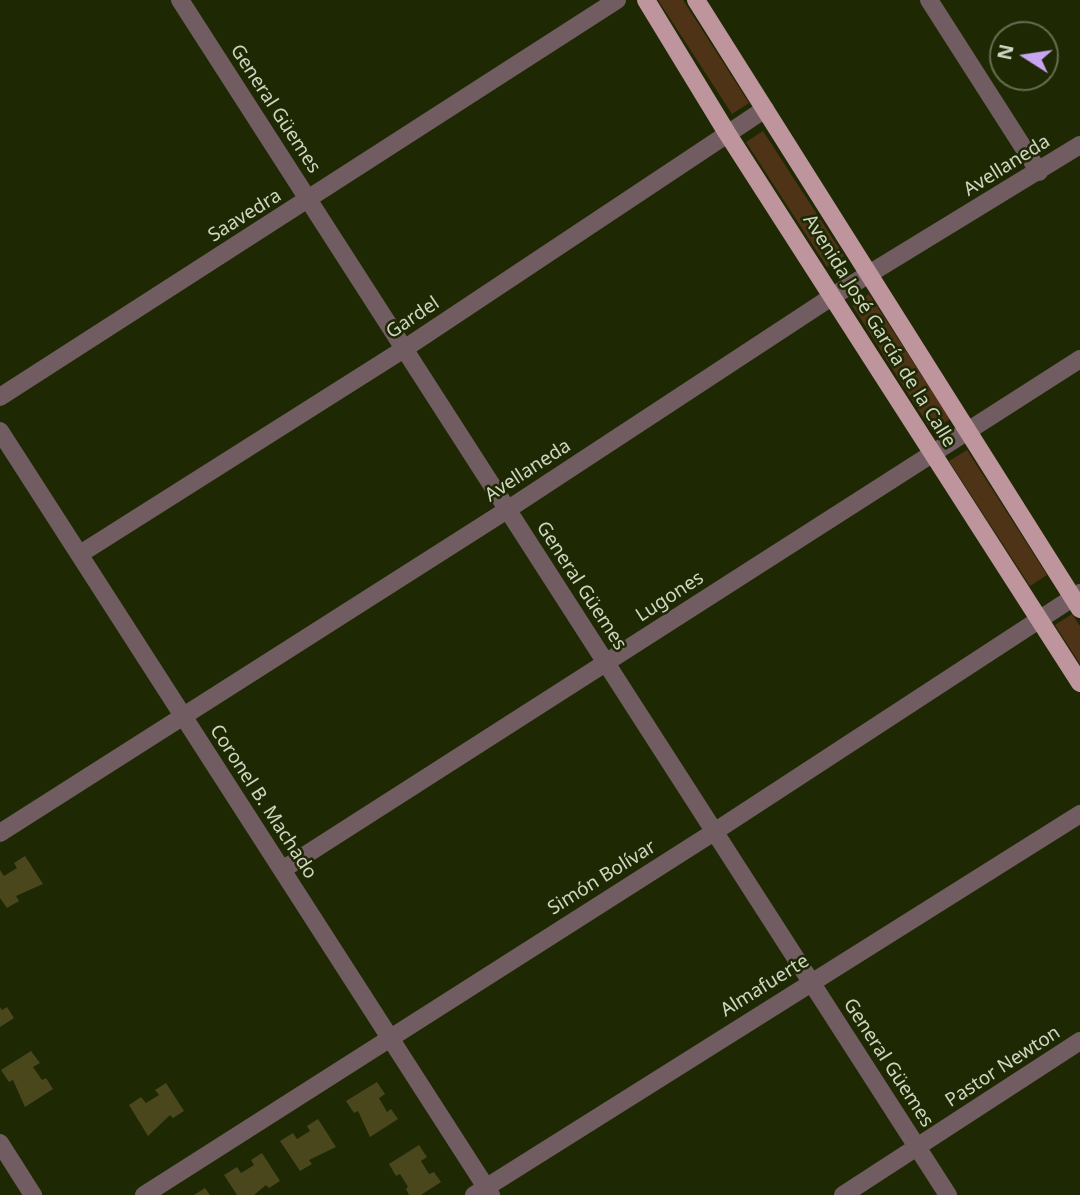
<!DOCTYPE html>
<html>
<head>
<meta charset="utf-8">
<style>
  body { margin:0 }
  #map { position:relative; width:1080px; height:1195px; overflow:hidden; background:#1e2904; font-family:"Noto Sans",sans-serif }
  canvas { display:block }
  .north { position:absolute; left:989px; top:21px; width:70px; height:70px; box-sizing:border-box; background:#1e2904; border:2px solid #646e50; border-radius:50%; rotate:282deg; font-size:19px; font-weight:700; line-height:28px; text-align:center; color:#ced6c1 }
  .north::after { content:''; display:block; margin:auto; width:24px; height:32px; background:#c7a6ef; clip-path:polygon(50% 0,100% 100%,50% 72%,0 100%) }
</style>
</head>
<body>
<div id="map">
<canvas width="1080" height="1195"></canvas>
<div class="north">N</div>
</div>
<script>
const context = document.querySelector('canvas').getContext('2d');
context.lineJoin = 'round';
function fill(path, color) { context.fillStyle = color; context.fill(path, 'evenodd'); }
function stroke(path, color, width, dash) { context.strokeStyle = color; context.lineWidth = width; context.lineCap = dash ? 'butt' : 'round'; context.setLineDash(dash || []); context.stroke(path); }
function drawText(font, color, halo, rows, align = 'center') {
  context.font = font + ' "Noto Sans",sans-serif'; context.lineWidth = 5; context.setLineDash([]); context.textBaseline = 'middle'; context.strokeStyle = halo; context.fillStyle = color; for (const [text, x, y, turn = 0] of rows) {
    context.save(); context.translate(x, y); context.rotate((+turn || 0) * Math.PI / 180); context.textAlign = isNaN(turn) ? turn : align; if (halo) context.strokeText(text, 0, 0); context.fillText(text, 0, 0); context.restore();
  }
}
fill(new Path2D(`
  M658,0H683L749,103L732,114Z
  M763,131L844,256L827,267L746,142Z
  M869,294L950,419L932,431L852,305Z
  M967,450L1047,575L1030,586L949,461Z
  M1072,614L1080,626V664L1055,625Z`), '#4e3317');
fill(new Path2D(`
  M25,856L43,884L16,896L19,901L7,908L0,898V870L4,876L17,868L14,863Z
  M0,1007L2,1010L7,1007L14,1018L0,1027Z
  M31,1051L40,1063L33,1067L42,1080L46,1078L53,1089L25,1107L13,1080L9,1082L1,1070Z
  M377,1082L385,1094L379,1098L387,1112L391,1109L398,1119L370,1137L358,1111L354,1113L346,1101Z
  M166,1083L184,1111L173,1118L170,1115L148,1136L129,1105L141,1097L146,1103L159,1095L155,1090Z
  M318,1119L336,1147L309,1160L312,1164L300,1171L280,1141L293,1133L297,1139L310,1131L307,1126Z
  M419,1145L427,1157L421,1161L429,1174L434,1172L441,1182L421,1195H409L406,1189L408,1187L400,1174L396,1176L389,1164Z
  M262,1153L280,1181L269,1188L266,1185L254,1195H237L224,1175L237,1167L241,1173L254,1165L251,1160Z
  M205,1188L210,1195H194Z`), '#4a471d');
stroke(new Path2D(`
  M180,0L948,1195
  M929,0L1039,172
  M0,397L617,0
  M0,431L491,1195
  M80,554L404,349L765,109
  M0,833L507,510L833,296L1080,145
  M282,870L1080,359
  M0,1143L33,1195
  M144,1195L714,832L1080,593
  M474,1195L1080,814
  M843,1195L1080,1041`), '#715d61', 18);
stroke(new Path2D(`
  M646,0L727,133L1080,683
  M696,0L1080,609`), '#be959d', 18);
drawText('19px', '#ced6c1', '#1e2904', [
  ["General Güemes",275,109,57],
  ["Avellaneda",1007,166,-32],
  ["Saavedra",245,216,-32],
  ["Gardel",413,318,-34],
  ["Avenida José García de la Calle",879,331,58],
  ["Avellaneda",528,471,-33],
  ["General Güemes",581,586,57],
  ["Lugones",670,597,-33],
  ["Coronel B. Machado",263,802,57],
  ["Simón Bolívar",602,878,-32],
  ["Almafuerte",765,986,-32],
  ["General Güemes",888,1063,57],
  ["Pastor Newton",1003,1067,-33]
]);
</script>
</body>
</html>
